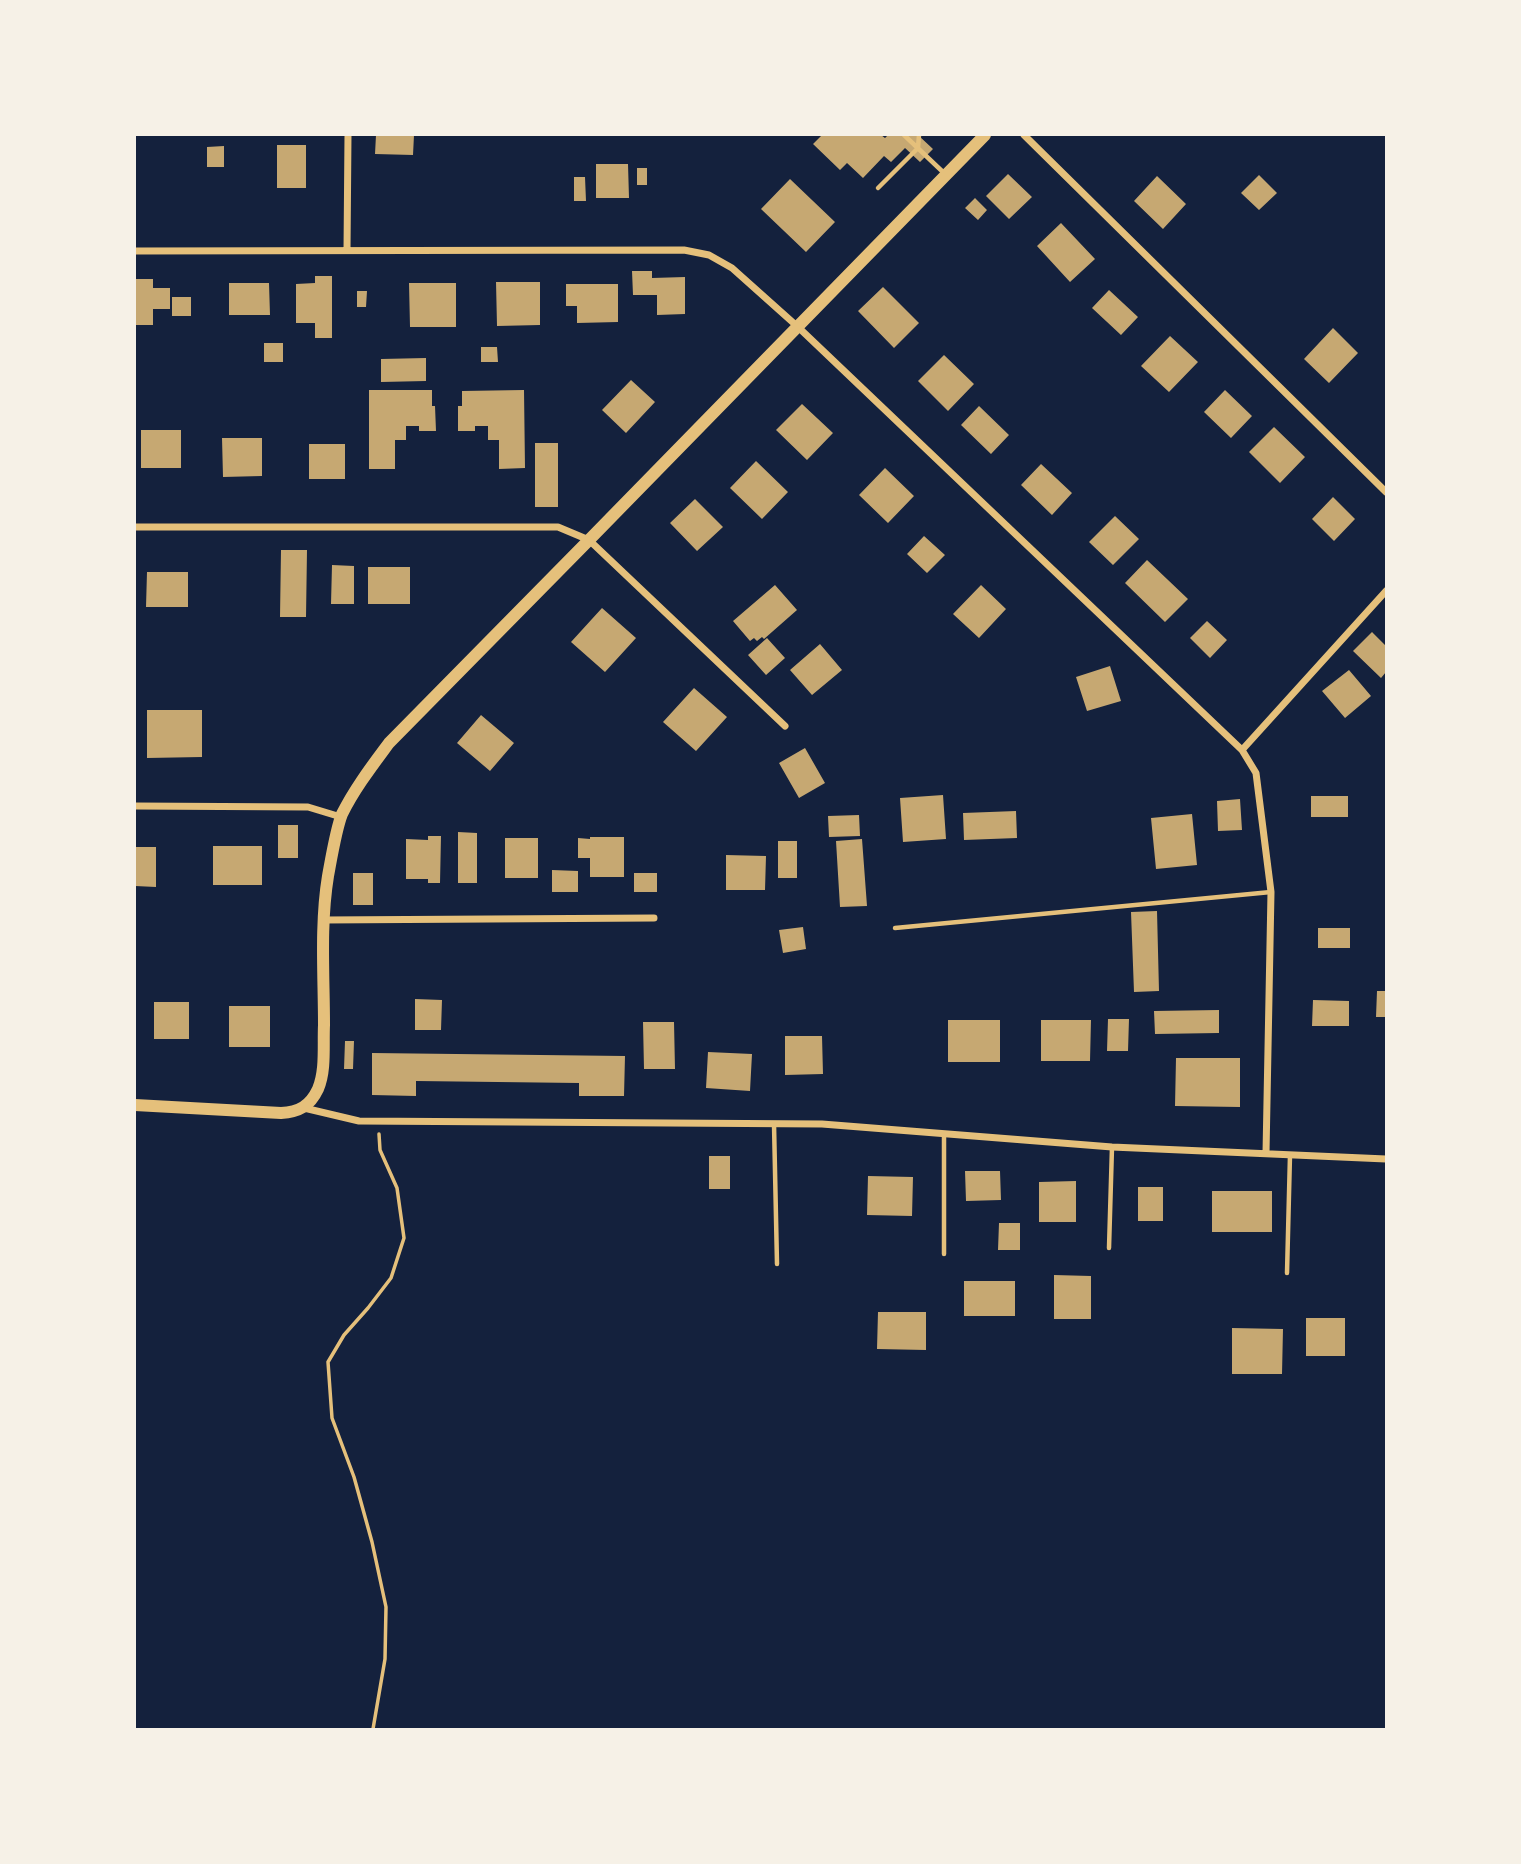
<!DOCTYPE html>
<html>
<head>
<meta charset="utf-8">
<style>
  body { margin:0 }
  #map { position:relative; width:1521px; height:1864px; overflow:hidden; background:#14213d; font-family:"Exo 2",sans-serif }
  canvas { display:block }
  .frame { position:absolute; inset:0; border:136px solid #f6f1e7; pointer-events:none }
</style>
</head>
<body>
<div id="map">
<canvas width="1521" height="1864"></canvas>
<div class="frame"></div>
</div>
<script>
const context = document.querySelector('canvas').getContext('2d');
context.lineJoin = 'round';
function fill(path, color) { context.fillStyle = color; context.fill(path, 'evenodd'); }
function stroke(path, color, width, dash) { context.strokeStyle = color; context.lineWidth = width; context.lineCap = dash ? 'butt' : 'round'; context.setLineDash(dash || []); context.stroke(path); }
fill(new Path2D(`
  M376,135H414L413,155L375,154Z
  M822,135H834L836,136L837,135H881L885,138L888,135H918L933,149L920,162L905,148L891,162L884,156L863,178L847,163L840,170L813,144Z
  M277,145H306V188H277Z
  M224,146V167H207V147Z
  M596,164H628L629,198H596Z
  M637,168H647V185H637Z
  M1008,174L1032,197L1009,219L986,196Z
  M1259,175L1277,193L1259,210L1241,193Z
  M1157,176L1186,204L1163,229L1134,201Z
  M574,177H585L586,201H574Z
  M790,179L835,222L806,252L761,209Z
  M975,198L987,210L978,220L965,208Z
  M1061,223L1095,259L1070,282L1037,246Z
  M632,271H652V278L685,277V314L657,315V295H633Z
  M315,276H332V338H315V323H296V284L315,283Z
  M135,279H153V288H170V309H153V325H135Z
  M496,282H540V325L497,326Z
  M229,283H269L270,315H229Z
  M409,283H456V327H410Z
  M566,284H618V322L577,323V306H566Z
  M883,287L919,323L894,348L858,311Z
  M1109,290L1138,317L1121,335L1092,308Z
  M357,291H367L366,307H357Z
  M172,297H191V316H172Z
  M1333,328L1358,353L1329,383L1304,359Z
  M1170,336L1198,362L1169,392L1141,366Z
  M264,343H283V362H264Z
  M481,347H497L498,362H481Z
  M944,355L974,384L948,411L918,381Z
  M426,358V381L381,382V359Z
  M631,380L655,402L626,433L602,410Z
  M369,390H432V406H435L436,431H419V426H406V440H395V469H369Z
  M524,390L525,468L499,469V440H488V426H475V431H458V406H462V391Z
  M1225,390L1252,416L1231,438L1204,412Z
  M802,404L833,433L807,460L776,430Z
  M979,406L1009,435L991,454L961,425Z
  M1274,427L1305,457L1280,483L1249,452Z
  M141,430H181V468H141Z
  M222,438H262V476L223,477Z
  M535,443H558V507H535Z
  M309,444H345V479H309Z
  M756,461L788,492L762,519L730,488Z
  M1041,464L1072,493L1052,515L1021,485Z
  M885,468L914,496L888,523L859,495Z
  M1333,497L1355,519L1334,541L1312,519Z
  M695,499L723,527L697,551L670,523Z
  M1115,516L1139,539L1113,565L1089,542Z
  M924,536L945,555L927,573L907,554Z
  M281,550H307L306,617H280Z
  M1147,560L1188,599L1165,622L1125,583Z
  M332,565L354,566V604H331Z
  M368,567H410V604H368Z
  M147,572H188V607H146Z
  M775,585L797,610L764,639L762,637L757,641L754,638L750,641L733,621Z
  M981,585L1006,609L979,638L953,614Z
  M602,608L636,638L605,672L571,642Z
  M1207,621L1227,640L1210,658L1190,638Z
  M1372,632L1386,646V672L1381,678L1353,651Z
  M767,638L785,658L766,675L748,655Z
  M820,644L842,670L812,695L790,670Z
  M1110,666L1121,701L1087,711L1076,677Z
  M1349,670L1371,696L1345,718L1322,691Z
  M694,688L727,717L696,751L663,722Z
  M147,710H202V757L147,758Z
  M481,715L514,743L490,771L457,743Z
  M805,748L825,783L799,798L779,763Z
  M943,795L946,839L903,842L900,798Z
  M1311,796H1348V817H1311Z
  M1240,799L1242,830L1218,831L1217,801Z
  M1016,811L1017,838L964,840L963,813Z
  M1192,814L1197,865L1156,869L1151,818Z
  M859,815L860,836L829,837L828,816Z
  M278,825H298V858H278Z
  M458,832L477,833V883H458Z
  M428,836H441L440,883H428V879H406V839L428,840Z
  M590,837H624V877H590V858H578V838L590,839Z
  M505,838H538V878H505Z
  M862,839L867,906L840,907L836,841Z
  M778,841H797V878H778Z
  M213,846H262V885H213Z
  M135,847H156V887L135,886Z
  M726,855L766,856L765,890H726Z
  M552,870L578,871V892H552Z
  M353,873H373V905H353Z
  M634,873H657V892H634Z
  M1157,911L1159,991L1134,992L1131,912Z
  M803,927L806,949L783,953L779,930Z
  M1318,928H1350V948H1318Z
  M1377,991H1386V1017H1376Z
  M415,999L442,1000L441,1030H415Z
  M1313,1000L1349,1001V1026H1312Z
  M154,1002H189V1039H154Z
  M229,1006H270V1047H229Z
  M1219,1010V1033L1155,1034L1154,1011Z
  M1108,1019H1129L1128,1051H1107Z
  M948,1020H1000V1062H948Z
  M1041,1020H1091L1090,1061H1041Z
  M643,1022H674L675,1069H644Z
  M785,1036H822L823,1074L785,1075Z
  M345,1041H354L353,1069H344Z
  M708,1052L752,1054L750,1091L706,1088Z
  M372,1053L625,1056L624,1096H579V1083L416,1081V1096L372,1095Z
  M1176,1058H1240V1107L1175,1106Z
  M709,1156H730V1189H709Z
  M965,1171H1000L1001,1200L966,1201Z
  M868,1176L913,1177L912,1216L867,1215Z
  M1076,1181V1222H1039V1182Z
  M1138,1187H1163V1221H1138Z
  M1212,1191H1272V1232H1212Z
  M999,1223H1020V1250H998Z
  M1054,1275L1091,1276V1319H1054Z
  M964,1281H1015V1316H964Z
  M878,1312H926V1350L877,1349Z
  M1306,1318H1345V1356H1306Z
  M1232,1328L1283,1329L1282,1374H1232Z`), '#c6a872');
stroke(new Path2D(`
  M373,1729L385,1659L386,1607L372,1542L354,1477L332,1418L328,1362L344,1335L368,1308L391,1278L404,1238L397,1188L380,1150L379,1134`), '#e5c07b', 3.5);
stroke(new Path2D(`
  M904,135L944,173
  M878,188L918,148L919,135
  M895,928L1271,892
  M774,1124L777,1264
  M944,1134V1254
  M1109,1248L1112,1147
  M1287,1273L1290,1155`), '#e5c07b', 4.5);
stroke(new Path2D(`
  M1024,135L1386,492
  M347,250L348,135
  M135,251L684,250L709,255L732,268L798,327L1242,750L1256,773L1271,892L1266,1153
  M135,527H558L589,540L785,726
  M1242,750L1386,591
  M135,806L308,807L341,817
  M324,920L654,918
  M304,1108L359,1121L822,1124L1112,1147L1386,1159`), '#e5c07b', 7);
stroke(new Path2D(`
  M135,1105L281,1113C299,1112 310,1106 318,1089C326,1070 323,1046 324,1025C324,976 320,925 328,876C331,860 336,829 342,814C355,788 372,766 389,743L589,540L985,135`), '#e5c07b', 12);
</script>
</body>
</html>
